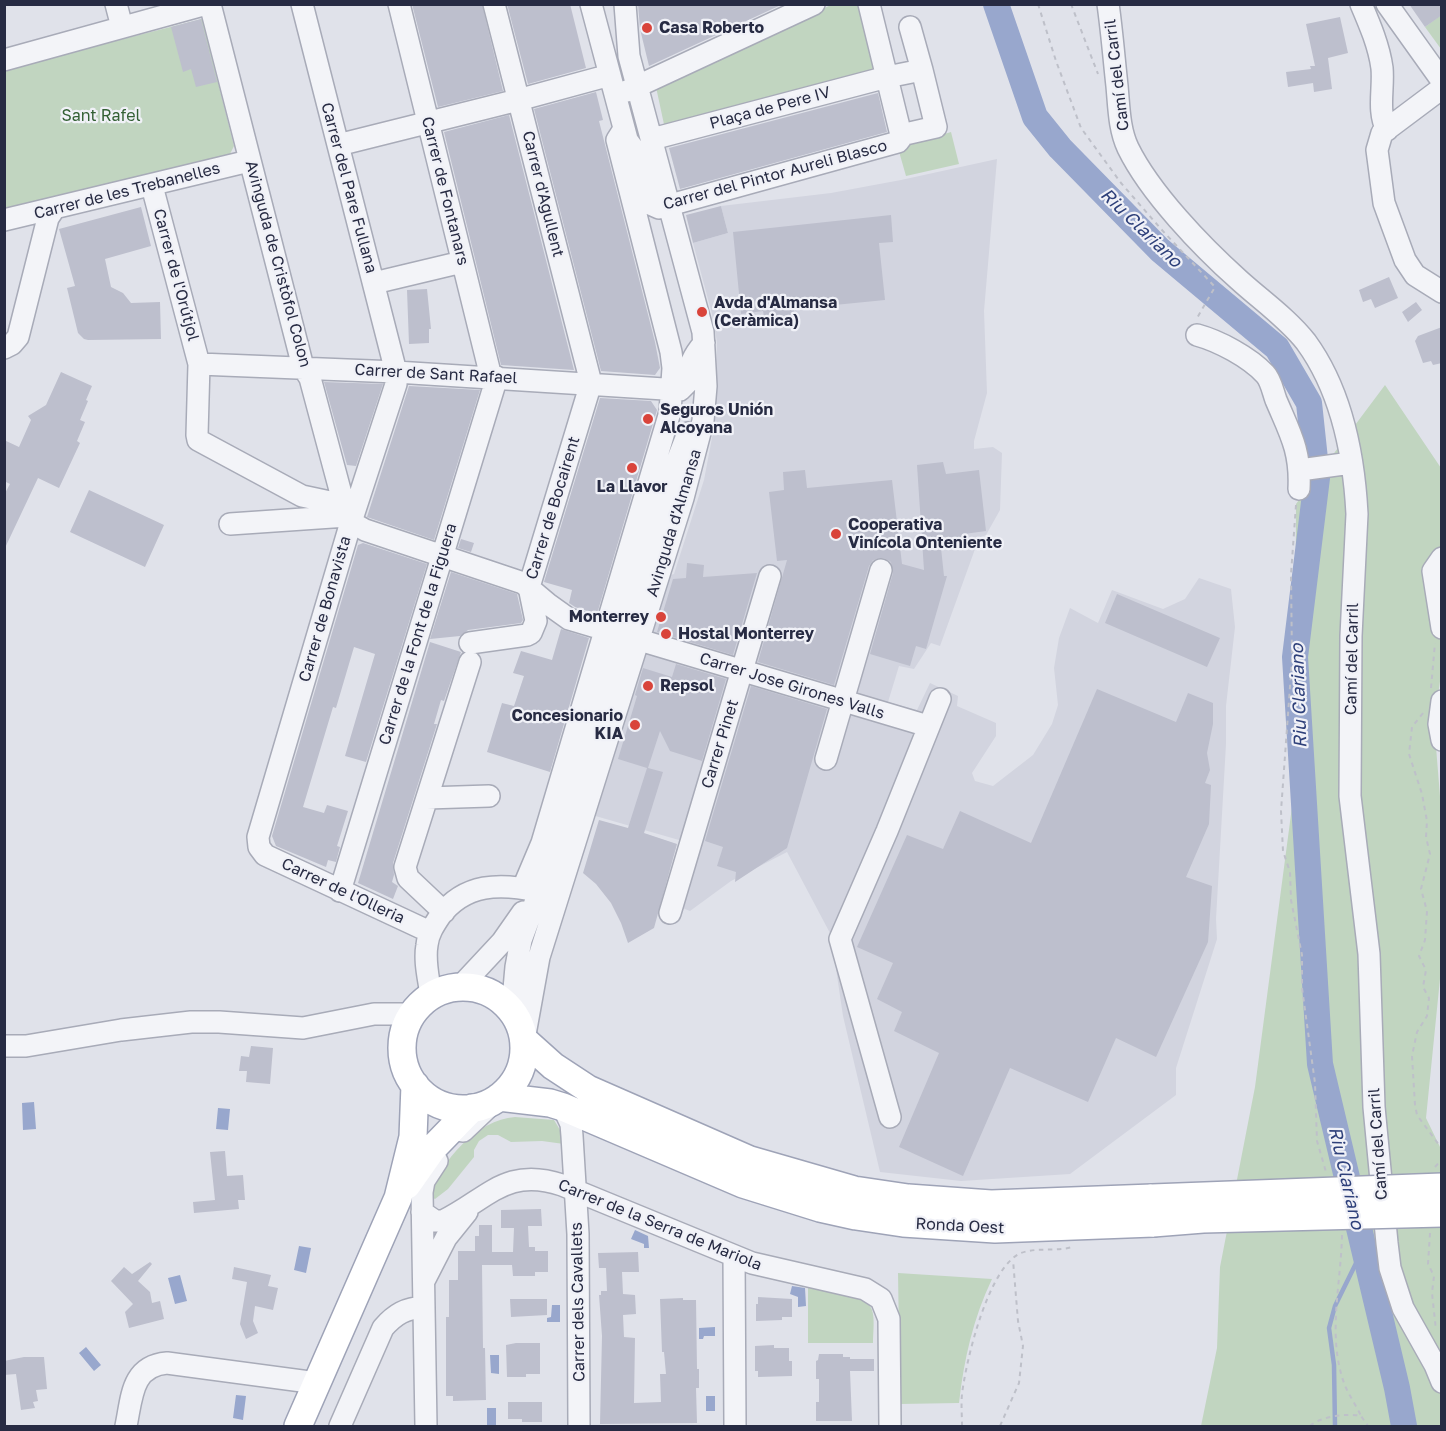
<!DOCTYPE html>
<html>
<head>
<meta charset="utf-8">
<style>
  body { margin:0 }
  #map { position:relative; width:1446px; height:1431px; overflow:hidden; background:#e0e2ea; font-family:"Golos Text",sans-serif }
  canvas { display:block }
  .frame { position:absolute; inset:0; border:6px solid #272b43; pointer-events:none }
</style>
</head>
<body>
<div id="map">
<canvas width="1446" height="1431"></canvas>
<div class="frame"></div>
</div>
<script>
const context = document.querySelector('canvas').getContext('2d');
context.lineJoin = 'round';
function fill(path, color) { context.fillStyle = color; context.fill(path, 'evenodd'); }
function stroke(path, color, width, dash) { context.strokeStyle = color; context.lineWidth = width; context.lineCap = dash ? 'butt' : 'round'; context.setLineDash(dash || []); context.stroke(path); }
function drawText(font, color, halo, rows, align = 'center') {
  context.font = font + ' "Golos Text",sans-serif'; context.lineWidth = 4.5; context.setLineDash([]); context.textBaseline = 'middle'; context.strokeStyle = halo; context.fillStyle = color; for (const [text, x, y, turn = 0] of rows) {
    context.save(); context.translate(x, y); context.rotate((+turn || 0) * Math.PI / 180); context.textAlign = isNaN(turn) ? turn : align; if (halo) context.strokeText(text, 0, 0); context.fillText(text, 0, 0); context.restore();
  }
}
fill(new Path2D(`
  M997,159L984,311L987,393L974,441V449L993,447L1002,453L1000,510L986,535L979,538L940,646L931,643L914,669L899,666L888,702L917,710L930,683L958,696L957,706L996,723V736L972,773L975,781L993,786L1033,755L1052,724L1058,705L1054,668L1059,638L1070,608L1098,623L1112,590L1163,609L1185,599L1199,578L1231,589L1235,627L1226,706V744L1216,919L1217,939L1176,1068V1095L1070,1174L961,1181L880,1172L843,1016L831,935L787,852L731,881L690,911L667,902L686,842L592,815L668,576L674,574L704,480L715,422L717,342L712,314L693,243L728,233L721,206L831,193L901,180Z`), '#d2d4df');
fill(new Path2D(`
  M831,5H858L863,12L877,70L665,129L656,87Z
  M1441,15V49L1425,27Z
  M202,19L234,146L230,154L5,212V69Z
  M951,132L959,164L906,176L898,148Z
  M1385,385L1441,468L1442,668L1434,722L1442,821V959L1426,1118L1441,1149V1426H1201L1217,1348L1220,1267L1255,1087L1295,784L1296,504Z
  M515,1117L554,1120L563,1135L564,1144L542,1141L511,1142L498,1135H488L479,1141L474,1150V1157L448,1189L435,1199L430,1196C441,1160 477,1120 515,1117Z
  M898,1273L992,1279C973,1319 964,1359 959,1403L900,1404Z
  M808,1286C823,1289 867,1293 872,1310C875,1319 873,1332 873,1343H808Z`), '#c1d5c0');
fill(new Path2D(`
  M34,1102L36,1129L23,1130L22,1103Z
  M218,1108L230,1109L228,1130L216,1129Z
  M635,1230L648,1236L649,1248H644V1244L631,1239Z
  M299,1246L311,1248L306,1273L294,1270Z
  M180,1275L187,1301L175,1304L168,1278Z
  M792,1286L805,1288L806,1306L798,1307V1297L790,1294Z
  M552,1305H560V1322H547V1318L551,1317Z
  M715,1327V1336H704L703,1339H699V1328Z
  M86,1347L101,1365L94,1371L79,1353Z
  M490,1355H499V1374L491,1373Z
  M236,1395L246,1396L243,1420L233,1418Z
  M706,1396H715V1411H706Z
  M487,1408H496V1426H487Z`), '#98a7cd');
stroke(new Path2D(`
  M1335,1426L1334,1365L1329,1328L1335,1306L1364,1247`), '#98a7cd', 4.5);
stroke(new Path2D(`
  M996,4L1035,117L1060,148L1160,250L1277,348L1309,403L1317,478L1295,657L1320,1064L1397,1388L1404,1426`), '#98a7cd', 26);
fill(new Path2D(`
  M412,4H482L503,91L438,107Z
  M507,4H570L586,68L528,84Z
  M638,4H783L649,66L640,29Z
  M1409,4H1442V15L1425,27Z
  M1340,17L1348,53L1328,58L1332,89L1314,92L1313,83L1288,87L1286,72L1311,69L1310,66H1315L1306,24Z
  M201,19L217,82L196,87L191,69L183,72L171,27Z
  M596,92L603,120L599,121L655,342L660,368L655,375L601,371L534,109Z
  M878,93L887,132L680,189L669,148Z
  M509,115L574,370L501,365L444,132Z
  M721,206L728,233L693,243L686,215Z
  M141,207L151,246L105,259L111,287L123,293L131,303L160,302L161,339L88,340L84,339L78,333L67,288L75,286L59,229Z
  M891,215L893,242L879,243L885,300L794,309V318L765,321L763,311L741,314L733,232Z
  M1389,277L1398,298L1375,308L1371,299L1363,302L1359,290Z
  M427,289L431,329H429V343L409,344L407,290Z
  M1416,302L1422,310L1408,322L1402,312Z
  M1442,327V363L1433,365L1431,361L1423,363L1415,341L1418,336Z
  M61,372L92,386L86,400L88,401L80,420L85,422L77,441L80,443L59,488L38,478L4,550V495L10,484L4,481V440L19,447L31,420L28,416L46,405Z
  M324,382L383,384L356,466L347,465Z
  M409,386L480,390L434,540L367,517Z
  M600,398L651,401L657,410L597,614L575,607L569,603L572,590L544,582Z
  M943,462L946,474L979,470L986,531L964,534L965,546L941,548L944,576H947L926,649L916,646L910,666L870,654L893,573L891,562L884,558L873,560L869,566L834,685L758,662L787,560L777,561L769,492L784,490L783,472L805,470L807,488L892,480L902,564L924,570L917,465Z
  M89,490L164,525L145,567L70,532Z
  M461,539L474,543L471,552L458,548Z
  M363,543L427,564L366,762L345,756L375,654L354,647L336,708L333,707L303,807L324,813L327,805L348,811L337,846L340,847L336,862L328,860L326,867L276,846L272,836L358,545Z
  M687,563L704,565L703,577L757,573L733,655L657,632L673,579L686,578Z
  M451,572L517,594L523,620L521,623L468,630L460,636L430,639Z
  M1117,594L1220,638L1207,667L1105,623Z
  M561,629L589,638L550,772L487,752L502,703L514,706L524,676L513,673L521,651L552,660Z
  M430,642L461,652L444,701L441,700L434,724H437L393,863L394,875L392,882L398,886L393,899L358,883Z
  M676,664L726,679L702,761L670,751L660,731L648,768L663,772L644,833L677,844L654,928L628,943L621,923L611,903L596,884L583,873L599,820L628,828L647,768L618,759L637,696L635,695L643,668L672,677Z
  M751,686L827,709L787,848L735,882L736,872L717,866L723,847L705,841Z
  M1097,689L1176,722L1188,693L1213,703V724L1207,753L1210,770L1205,783L1211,785L1209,824L1186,877L1212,886L1208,942L1156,1057L1116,1038L1088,1102L1010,1068L963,1176L899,1147L939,1053L894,1031L902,1012L877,999L893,963L857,947L907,835L943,849L960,811L1031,843Z
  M251,1046L273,1048L270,1084L246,1082L247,1071H239L241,1056L249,1057Z
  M225,1151L227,1176L243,1175L245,1200H238L239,1209L194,1213L193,1202L215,1200L210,1152Z
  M541,1209L542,1226H528L529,1247H535V1251H548V1272H535V1276H513L512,1265H482L483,1348H485L486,1400L453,1401V1396H446V1317H449V1280H458V1251H475V1236H479V1225H492V1252H513L514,1228H501V1210Z
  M638,1252L639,1272H622L623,1294L635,1295L636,1314L623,1315L624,1337L635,1338L634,1403L661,1402L660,1374H666L664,1352H662L660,1299L683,1298V1300H696L697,1369H699V1388H696L697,1423L600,1424L602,1336L599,1295H601V1291H607L606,1268H599L598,1253Z
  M150,1262L152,1264L138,1281L150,1292L152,1303L160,1301L164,1319L129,1328L125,1312L133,1304L111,1281L124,1267L132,1274Z
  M234,1267L271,1275L268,1286L278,1288L273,1310L255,1306L253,1321L258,1333L246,1339L240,1324L247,1282L232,1279Z
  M758,1297L792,1299V1317H782V1320L756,1321V1304H758Z
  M510,1299H547V1315L511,1317Z
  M516,1343H540V1374H526V1377H507L506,1345Z
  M774,1345V1348H789V1361H792V1376L758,1377V1371H755V1346Z
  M819,1354H843V1357H850V1359H874V1371H850L852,1421H816V1402H819V1379H816V1361L818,1360Z
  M24,1357H44L47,1389L36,1390L38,1401L33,1402L35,1408L21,1410L16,1374L4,1375V1361Z
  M508,1402H542V1422H522V1419H508Z`), '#bdbfcd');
const minor = new Path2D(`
  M116,4L122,27
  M210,4L303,367L310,378L344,505L351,522L365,530L523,583L548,604L569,619L928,726
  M302,4L396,372V384L351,522L258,837L259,847L265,855L430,932
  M399,4L491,377
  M591,4L628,143
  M1108,4C1112,32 1114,59 1117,86C1119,107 1119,129 1128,148C1150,193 1202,247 1239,280C1261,300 1287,318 1306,342C1341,390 1354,456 1357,514L1351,636L1350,796L1369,954L1374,1107L1387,1243L1390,1268L1403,1308L1435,1365L1442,1382
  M1361,4C1370,25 1379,46 1382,68C1384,89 1377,111 1387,130
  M1387,4L1442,81
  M910,27L922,70
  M4,60L207,4
  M1442,88L1382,133L1377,150L1384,203L1405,260L1415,275L1442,292
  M627,91L814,4
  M652,139L887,77L922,70L936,127L901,135
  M627,140L635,151L650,204L659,208L898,142L901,138V135L869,4
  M338,145L518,100L610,75
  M152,186L199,364L197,435L198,440L302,496L344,505
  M4,220L249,161
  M374,283L462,262
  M1197,335C1219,341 1249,357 1265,374C1271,380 1273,392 1276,400C1290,433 1301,451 1299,489
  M4,348L12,344L18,337L48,218L54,209
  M199,364L396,372L680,390L689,381C689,364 693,356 704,343
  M1300,470L1351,463
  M230,524L347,516
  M1442,558L1433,571L1442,628
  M470,643L527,635L531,633L536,621L529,587L591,383L494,4
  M1442,701L1439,724L1442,740
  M826,759L881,570
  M427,798L489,796
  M523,888L542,843L670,412L673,368L671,352L617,140L624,129
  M340,891L497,377
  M444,912L408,878L405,867L470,662
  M670,913L770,576
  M460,987L502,942L523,912
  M431,996C429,979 424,962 427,945C428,934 434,925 440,916C465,883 500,883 537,891
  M512,1011L516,967L521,940L559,839L665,492L688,433
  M524,1040L539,957L683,498L703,421L706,386L703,332L629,56L625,4
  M4,1046H26L121,1030L191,1022H219L303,1028L374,1014H413
  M563,1107L571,1124L572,1136L578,1234L579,1426
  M890,1117L840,939L887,831L940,699
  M463,1131L499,1097
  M422,1212L435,1221H443C488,1199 506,1166 562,1185L752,1263L865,1289L881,1299L889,1319L890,1426
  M734,1256L735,1426
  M425,1279L446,1238L467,1212
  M126,1426C132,1398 131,1366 167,1363L317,1383
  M340,1426L383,1328C395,1314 406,1308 424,1307
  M426,1426L422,1192L424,1181L437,1161`);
const major = new Path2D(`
  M402 1048a61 61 0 1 1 122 0a61 61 0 1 1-122 0Z
  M524,1040L553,1066L588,1089L750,1160L854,1190L908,1198L991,1204L1152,1198
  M499,1097L550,1103L563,1107L743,1184L820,1208L856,1216L903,1223L995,1229L1153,1223
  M407,1185L433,1148L472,1108
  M298,1426L398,1198L413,1137L415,1085`);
stroke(minor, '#a8abb8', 24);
stroke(major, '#9ea3b7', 30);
stroke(new Path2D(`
  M1038,4L1056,61L1081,128L1121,183L1161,229L1215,287L1197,318
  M1071,4L1098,74
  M1296,505L1291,574L1292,659L1281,811L1283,851L1290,872L1291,900L1302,955V988L1315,1083L1317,1141L1326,1172
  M1431,688L1435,643
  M1423,713L1412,727L1409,754L1422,794L1427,821L1426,837L1430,854L1421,889L1427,911L1425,940L1419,956L1426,970L1423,987L1429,998L1427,1016L1417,1032L1412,1056L1415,1105L1417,1115L1442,1149
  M1435,1167L1442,1159
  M1430,1233L1428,1264L1434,1276L1432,1293L1436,1330
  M1342,1235C1341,1285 1327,1335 1344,1383C1348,1394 1356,1405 1361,1416
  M962,1426C962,1416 961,1405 962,1394C966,1361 988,1267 1021,1253C1037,1247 1055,1252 1072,1247
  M1000,1426L1019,1383L1023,1346L1018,1321L1013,1260
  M1310,1426C1321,1416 1348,1413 1361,1416L1368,1426`), '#bec0c9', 2, [4.5, 4.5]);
stroke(minor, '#f3f4f8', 21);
stroke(major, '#fff', 27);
const majorBridge = new Path2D(`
  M1152,1198L1442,1187
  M1153,1223L1203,1219L1442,1213`);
stroke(majorBridge, '#9ea3b7', 30, []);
stroke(majorBridge, '#fff', 27);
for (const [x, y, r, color] of [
  [647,28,6,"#d9443b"],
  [702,312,6,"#d9443b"],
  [648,419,6,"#d9443b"],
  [632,468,6,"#d9443b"],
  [836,534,6,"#d9443b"],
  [661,617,6,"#d9443b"],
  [666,634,6,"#d9443b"],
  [648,686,6,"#d9443b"],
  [635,725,6,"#d9443b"]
]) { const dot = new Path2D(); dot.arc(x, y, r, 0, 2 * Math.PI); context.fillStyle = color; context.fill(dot); stroke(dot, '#f0f1f7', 2); }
drawText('bold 16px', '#272b43', '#f0f1f7', [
  ["Casa Roberto",659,28],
  ["Avda d'Almansa",714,303],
  ["(Ceràmica)",714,321],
  ["Seguros Unión",660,410],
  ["Alcoyana",660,428],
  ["La Llavor",632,487,"center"],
  ["Cooperativa",848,525],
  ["Vinícola Onteniente",848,543],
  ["Monterrey",649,617,"right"],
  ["Hostal Monterrey",678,634],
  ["Repsol",660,686],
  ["Concesionario",623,716,"right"],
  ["KIA",623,734,"right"]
], 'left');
drawText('16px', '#272b43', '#f0f1f7', [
  ["Camí del Carril",1117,75,-97],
  ["Plaça de Pere IV",770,108,-15],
  ["Carrer del Pintor Aureli Blasco",775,175,-15],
  ["Carrer del Pare Fullana",349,188,75],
  ["Carrer de les Trebanelles",127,191,-14],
  ["Carrer de Fontanars",445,191,76],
  ["Carrer d'Agullent",543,194,76],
  ["Avinguda de Cristòfol Colon",278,264,75],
  ["Carrer de l'Orútjol",176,275,75],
  ["Carrer de Sant Rafael",436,374,3],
  ["Carrer de Bocairent",553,508,-73],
  ["Avinguda d'Almansa",674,523,-73],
  ["Carrer de Bonavista",325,609,-74],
  ["Carrer de la Font de la Figuera",418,634,-73],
  ["Camí del Carril",1352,659,-89],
  ["Carrer Jose Girones Valls",792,686,17],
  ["Carrer Pinet",720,744,-73],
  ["Carrer de l'Olleria",343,891,25],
  ["Camí del Carril",1378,1144,-94],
  ["Carrer de la Serra de Mariola",660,1225,22],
  ["Ronda Oest",960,1226,3],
  ["Carrer dels Cavallets",578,1302,-91]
]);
drawText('16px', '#336034', '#f0f1f7', [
  ["Sant Rafel",101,116]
]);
drawText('italic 18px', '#2e407a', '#f0f1f7', [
  ["Riu Clariano",1141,228,44],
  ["Riu Clariano",1299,696,-92],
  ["Riu Clariano",1346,1178,77]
]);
</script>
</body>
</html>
